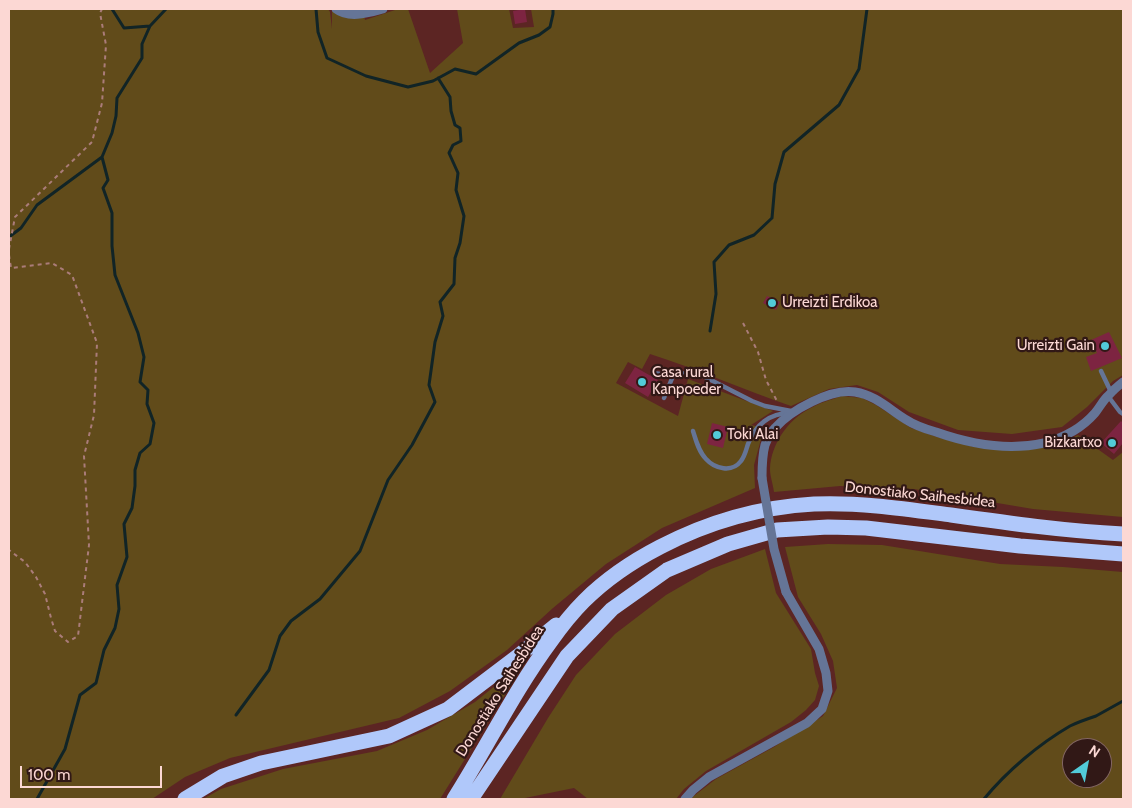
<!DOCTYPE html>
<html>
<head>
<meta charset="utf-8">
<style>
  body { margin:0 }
  #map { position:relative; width:1132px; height:808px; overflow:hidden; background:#5c2523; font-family:Cabin,sans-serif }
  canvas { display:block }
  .frame { position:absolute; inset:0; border:10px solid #fcd8d4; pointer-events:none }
  .north { position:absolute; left:1062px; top:738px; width:50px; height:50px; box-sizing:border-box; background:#311816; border:1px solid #826562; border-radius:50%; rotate:33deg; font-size:14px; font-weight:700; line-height:20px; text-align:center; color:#fcd8d4 }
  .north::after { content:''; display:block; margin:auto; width:18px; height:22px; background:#52cbd8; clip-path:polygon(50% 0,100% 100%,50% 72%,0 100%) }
  .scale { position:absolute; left:20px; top:766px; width:142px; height:22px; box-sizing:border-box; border:2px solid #fcd8d4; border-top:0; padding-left:6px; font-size:15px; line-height:18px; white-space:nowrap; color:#fcd8d4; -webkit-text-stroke:4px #311816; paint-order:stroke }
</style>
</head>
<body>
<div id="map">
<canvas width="1132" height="808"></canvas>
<div class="frame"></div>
<div class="north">N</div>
<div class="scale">100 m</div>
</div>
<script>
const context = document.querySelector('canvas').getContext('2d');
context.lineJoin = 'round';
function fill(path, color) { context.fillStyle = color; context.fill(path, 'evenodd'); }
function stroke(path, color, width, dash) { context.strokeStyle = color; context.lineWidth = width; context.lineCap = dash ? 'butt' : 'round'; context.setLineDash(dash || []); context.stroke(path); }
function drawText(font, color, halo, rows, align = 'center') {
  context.font = font + ' Cabin,sans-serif'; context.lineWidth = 4.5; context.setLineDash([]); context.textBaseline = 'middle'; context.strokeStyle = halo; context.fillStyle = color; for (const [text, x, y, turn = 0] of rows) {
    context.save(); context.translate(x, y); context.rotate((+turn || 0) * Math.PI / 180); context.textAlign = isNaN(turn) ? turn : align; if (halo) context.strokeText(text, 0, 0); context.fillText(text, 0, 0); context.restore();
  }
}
fill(new Path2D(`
  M9,9H328L330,12L332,29V9H363L365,20L398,9H408L430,73L463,43L457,9H509L513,28L534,27L531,9H1123V375L1113,381L1087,407L1062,427L1012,434L958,430L909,412L878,392L857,385L829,389L791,406C744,390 698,369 650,354L642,369L628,362L616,383L678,416L688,379L773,411L751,425L764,428L754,465L755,488L662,528L606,564L553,608L507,650L450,691L399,718L230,758L185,777L152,799H9Z
  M842,396L862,398L876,405L911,428L937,437L974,447L1034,449L1060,444L1078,435L1113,460L1123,452V517L1033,509L914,489L840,486L774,492C773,484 770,476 770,469C771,444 788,420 809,409C819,403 830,400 842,396Z
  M828,544L882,545L1000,564L1063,567L1123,572V799H690L716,779L774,747L823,716L837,688L833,661L821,634L798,597L785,547ZM1072,748H1102V778H1072Z
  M765,549L776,593L811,649L815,673L819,686L815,700L806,710L791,722L706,771L684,789L676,799H588L574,788L525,798L524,799H500L548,718L576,675L615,634L666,595L711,569Z
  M526,661L440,799H203L221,789L283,769L377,751L427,730L475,702Z`), '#614b1a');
stroke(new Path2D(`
  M112,9L124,28L150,26L166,9
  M316,9L318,32L327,58L366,76L408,87L433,81L455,69L476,74L519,43L539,35L550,27L553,14V9
  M9,237L21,228L37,205L102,157L112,133L116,116L117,98L142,58V44L150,26
  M710,331L716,294L714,262L729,245L754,235L772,218L775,184L784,152L839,105L859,69L867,9
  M236,715L269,670L280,636L291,621L320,599L360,551L388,480L412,445L435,402L429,385L435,342L443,316L440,302L454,284L455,258L460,243L464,216L456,190L458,173L449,153L453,145L461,141L460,128L455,125L451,111L450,97L438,78
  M37,799L65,749L80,695L96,683L104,650L115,628L119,609L117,585L127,557L124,524L132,508L135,486V470L140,453L150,444L154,423L147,404L148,390L140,382L144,357L138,333L115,275L112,246V213L103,188L108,180L102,157
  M984,799C1007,771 1039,744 1070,726C1078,722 1087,719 1096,716C1105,711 1114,706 1123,701`), '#112426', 3);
fill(new Path2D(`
  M525,9L527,22L515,24L513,11Z
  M767,296L780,302L776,310L763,303Z
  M1109,332L1122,358L1091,371L1086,357L1097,353L1091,340Z
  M635,367L658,380L648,397L625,383Z
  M1121,421L1123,423V443L1114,454L1101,443Z
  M712,423L728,427L723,448L707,444Z`), '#7d2441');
stroke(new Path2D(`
  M9,249L15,217L92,142L102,103L106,45L100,13L102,9
  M9,255L11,268L52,263L72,275L97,343L94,415L84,456L89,545L78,636L68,642L55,631L51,618L45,594L36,577L25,562L9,550
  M743,323L758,352L766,380L777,401`), '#aa7c79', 2, [4, 4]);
stroke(new Path2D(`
  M1101,371L1111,392
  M654,373L673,376L686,373L701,375L752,401L765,406L791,411
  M1108,396L1120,412L1123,414
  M664,398L673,376
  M693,431C696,441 699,452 706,459C715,469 732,473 741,461C745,456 746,450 748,444C755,425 770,413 790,413`), '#657597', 4.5);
stroke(new Path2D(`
  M336,9C349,19 368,13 383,9
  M762,478C762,467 762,456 765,445C767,440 771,432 775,428C791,410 831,388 855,392C875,395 889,409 905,419C914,425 925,429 936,432C970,444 1008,451 1044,443C1063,438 1082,428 1095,413C1100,407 1103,400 1109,395C1113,390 1118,386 1123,382
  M685,799L693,790L709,777L807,723L822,709L828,691L826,673L819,649L786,592`), '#657597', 9);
stroke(new Path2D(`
  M185,799L223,776L261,763L389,736L448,709L518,656L556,625
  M454,799C487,747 514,691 551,641C561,627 572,613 584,601C606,579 633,561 660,547C708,522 760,507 814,504C860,502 906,509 951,515C1008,523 1065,531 1123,534
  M471,799L567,656L612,609L667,570L728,544L777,530L828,527L866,528L1020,546L1123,554`), '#b0c8fa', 15);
stroke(new Path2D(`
  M762,478L774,549L786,592`), '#657597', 9);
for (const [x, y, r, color] of [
  [772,303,5,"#52cbd8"],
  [1105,346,5,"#52cbd8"],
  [642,382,5,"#52cbd8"],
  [717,435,5,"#52cbd8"],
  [1112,443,5,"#52cbd8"]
]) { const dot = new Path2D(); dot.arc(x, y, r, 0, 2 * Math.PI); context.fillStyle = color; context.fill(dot); stroke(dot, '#311816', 2); }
drawText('15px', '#fcd8d4', '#311816', [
  ["Urreizti Erdikoa",782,303],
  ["Urreizti Gain",1095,346,"right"],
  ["Casa rural",652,373],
  ["Kanpoeder",652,390],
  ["Toki Alai",727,435],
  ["Bizkartxo",1102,443,"right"]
], 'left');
drawText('15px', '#fcd8d4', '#311816', [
  ["Donostiako Saihesbidea",920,495,6],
  ["Donostiako Saihesbidea",500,691,-58]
]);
</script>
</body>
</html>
